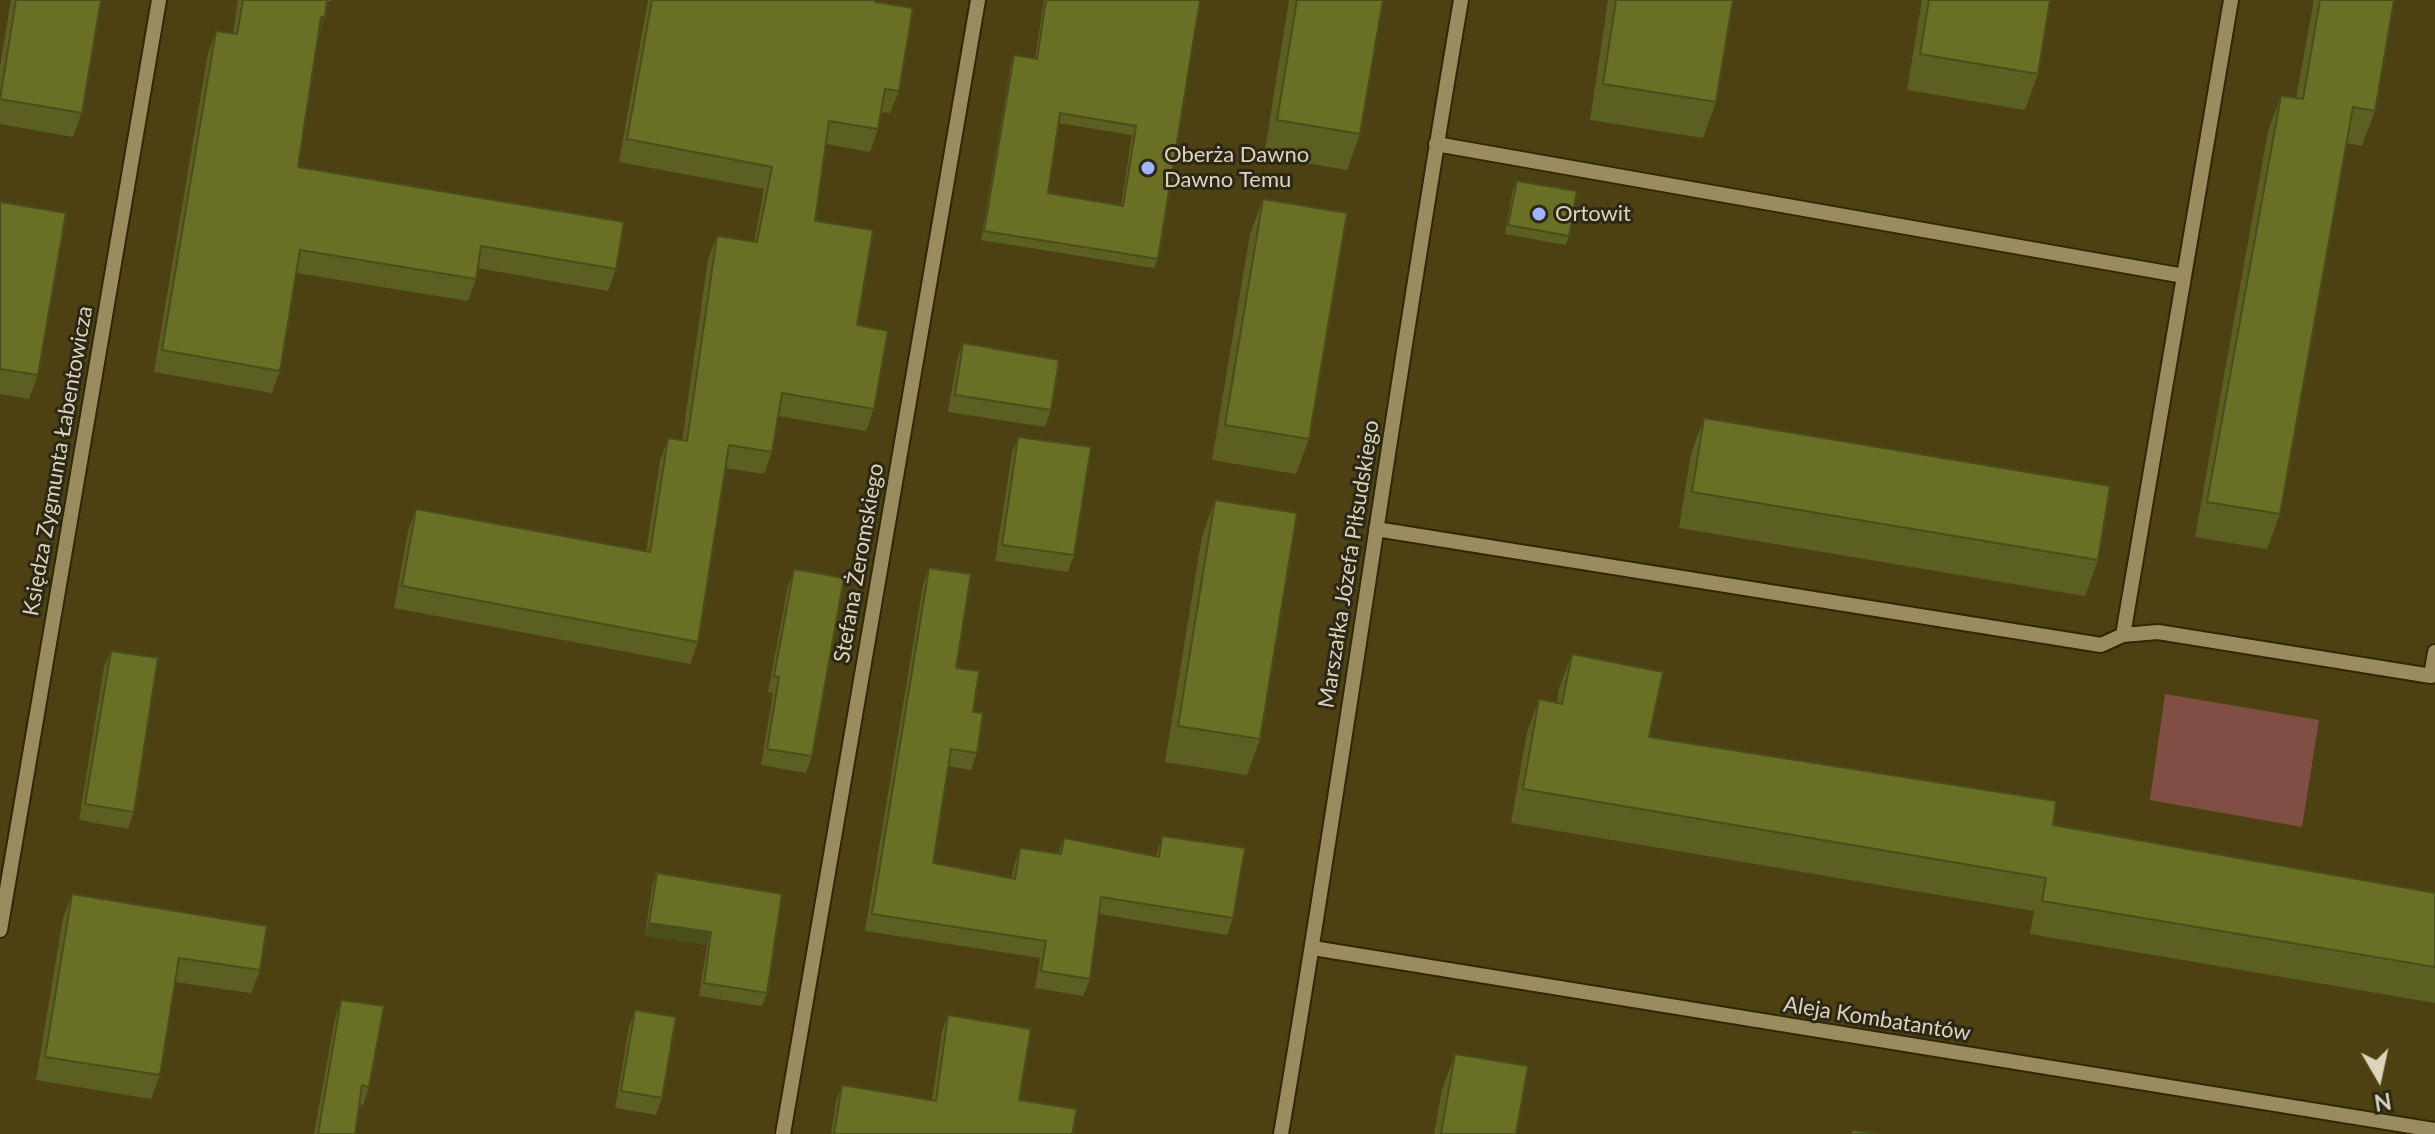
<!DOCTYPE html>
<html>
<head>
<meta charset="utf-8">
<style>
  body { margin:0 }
  #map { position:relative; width:2435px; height:1134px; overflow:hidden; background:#4d4114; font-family:Lato,sans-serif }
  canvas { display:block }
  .north { position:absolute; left:2339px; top:1038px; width:80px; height:80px; -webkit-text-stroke:6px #2d2816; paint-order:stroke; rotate:171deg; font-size:22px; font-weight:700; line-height:32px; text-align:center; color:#dbd4bd }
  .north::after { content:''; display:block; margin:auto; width:28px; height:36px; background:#dbd4bd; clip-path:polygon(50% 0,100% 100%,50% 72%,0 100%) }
</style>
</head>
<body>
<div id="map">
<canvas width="2435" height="1134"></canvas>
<div class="north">N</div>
</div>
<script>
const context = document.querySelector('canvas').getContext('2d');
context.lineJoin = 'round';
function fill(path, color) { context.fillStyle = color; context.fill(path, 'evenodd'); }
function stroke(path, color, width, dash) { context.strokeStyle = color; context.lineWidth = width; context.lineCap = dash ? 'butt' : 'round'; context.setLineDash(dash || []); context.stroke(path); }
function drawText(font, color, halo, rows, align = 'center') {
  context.font = font + ' Lato,sans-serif'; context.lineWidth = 6; context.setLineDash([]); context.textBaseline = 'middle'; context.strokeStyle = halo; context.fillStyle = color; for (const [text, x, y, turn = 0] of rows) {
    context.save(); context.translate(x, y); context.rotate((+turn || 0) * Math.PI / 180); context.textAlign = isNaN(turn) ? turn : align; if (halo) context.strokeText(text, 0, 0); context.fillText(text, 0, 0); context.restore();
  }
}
fill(new Path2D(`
  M2165,694L2319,720L2302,827L2150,800Z`), '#814e43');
const minor = new Path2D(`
  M2231,0L2123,635L2158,632L2431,676L2435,652
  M1436,144L2184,276
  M1376,529L2101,645L2123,635
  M0,930L159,0
  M1313,948L2435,1130
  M783,1134L978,0
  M1281,1134C1345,757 1396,377 1461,0`);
stroke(minor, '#312705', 18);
stroke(minor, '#9a8c60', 14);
fill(new Path2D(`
  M11,0H101L82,113L73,137L0,124V66Z
  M238,0H331V2L327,1L325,17L318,37L298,167L616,269L608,291L477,268L476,279L468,301L296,273L280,371L272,393L154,372L208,53L216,31L233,34Z
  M648,0H876L899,91L890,113L881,112L878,129L870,152L826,144L815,221L857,325L874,409L866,431L778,416L772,452L764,474L725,468L698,642L690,664L394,608L408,531L416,509L646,552L660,461L668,438L682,441L708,259L717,236L754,242L764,189L619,162Z
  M1044,0H1200L1158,259L1154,268L981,240L1011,64L1014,55L1035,58ZM1059,123L1132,135L1121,206L1048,193Z
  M1289,0H1383L1360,134L1347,170L1264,156Z
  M1608,0H1733L1716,102L1703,138L1590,120Z
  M1922,0H2050L2038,74L2025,110L1907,90Z
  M2314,0H2394L2375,111L2362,146L2346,143L2280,514L2267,549L2195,537L2268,131L2281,96L2296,98Z
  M1517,181L1569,236L1566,245L1505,234L1513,189Z
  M1263,199L1309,439L1296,474L1212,460L1250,234Z
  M0,202L38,375L29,399L0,394Z
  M963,343L1051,410L1045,427L948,412L957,360Z
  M1704,418L2098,560L2085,596L1679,528L1691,454Z
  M1018,437L1074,555L1068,572L995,561L1012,453Z
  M1215,500L1260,739L1247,775L1165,762L1202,536Z
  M929,568L956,668L973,712L977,753L971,770L948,766L933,863L1012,878L1014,865L1020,848L1058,854L1064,838L1156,856L1162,836L1233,918L1227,935L1099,914L1090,979L1083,996L1035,988L1040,958L865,931L923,585Z
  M794,569L812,756L806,773L761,765L773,693L768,692L788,586Z
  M111,651L134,812L128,829L79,820L104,667Z
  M1572,654L1649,737L2053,825L2435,893V1003L2030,934L2034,911L1511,823L1527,732L1539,699L1557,703L1559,688Z
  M657,873L767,993L762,1006L699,996L707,945L645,936L652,886Z
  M72,894L260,970L251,993L175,982L160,1075L151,1099L36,1080L63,918Z
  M341,1000L369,1087L363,1105L359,1104L355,1134H314L335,1019Z
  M635,1010L662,1098L656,1115L615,1108L629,1027Z
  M948,1015L1019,1100L1072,1134H831L836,1101L842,1085L932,1101L942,1031Z
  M1455,1054L1516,1134H1434L1442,1090Z`), '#5b5f21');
fill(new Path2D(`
  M321,17H325L317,39Z
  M649,923L711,932L707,945L645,936Z`), '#4a4e1b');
const building = new Path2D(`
  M16,0H101L82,113L0,99Z
  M243,0H327L325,17H321L298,167L624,222L616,269L481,246L476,279L300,250L280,371L162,350L216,31L237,34Z
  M652,0H876L875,2L913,8L899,91L885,89L878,129L829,121L815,221L873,230L857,325L888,331L874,409L782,393L772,452L729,445L698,642L402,586L416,509L650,552L668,438L687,441L717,236L757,242L772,167L627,139Z
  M1046,0H1200L1158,259L984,231L1014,55L1037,59ZM1060,113L1136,126L1123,206L1048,193Z
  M1297,0H1383L1360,134L1277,120Z
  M1616,0H1733L1716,102L1603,84Z
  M1929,0H2050L2038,74L1920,54Z
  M2320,0H2394L2375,111L2353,107L2280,514L2207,502L2281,96L2303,99Z
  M1517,181L1577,191L1569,236L1508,225Z
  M1263,199L1347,213L1309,439L1225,425Z
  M0,202L66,213L38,375L0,369Z
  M963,343L1059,360L1051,410L955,395Z
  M1704,418L2110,486L2098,560L1692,492Z
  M1018,437L1091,447L1074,555L1002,545Z
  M1215,500L1297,513L1260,739L1178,726Z
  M929,568L971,574L956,668L979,671L973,712L983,713L977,753L951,749L933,863L1015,879L1020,848L1061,854L1064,838L1159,857L1162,836L1245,848L1233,918L1101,897L1090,979L1041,971L1046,941L872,914Z
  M794,569L844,578L812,756L767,749L779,677L774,676Z
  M111,651L158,658L134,812L85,804Z
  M1572,654L1663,672L1649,737L2056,801L2053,825L2435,893V967L2042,901L2046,878L1523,789L1539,699L1562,704Z
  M657,873L782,894L767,993L704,983L711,932L649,923Z
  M72,894L267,926L260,970L179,958L160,1075L45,1057Z
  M341,1000L384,1006L369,1087L362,1085L355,1134H318Z
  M635,1010L676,1017L662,1098L621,1091Z
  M948,1015L1031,1029L1019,1100L1077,1109L1072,1134H834L842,1085L936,1101Z
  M1455,1054L1528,1066L1516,1134H1441Z
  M1852,1130L1881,1134H1851Z`);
fill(building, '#6a6f26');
stroke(building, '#4a4e1b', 2);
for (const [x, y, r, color] of [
  [1148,168,8,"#a0b3fd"],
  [1539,214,8,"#a0b3fd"]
]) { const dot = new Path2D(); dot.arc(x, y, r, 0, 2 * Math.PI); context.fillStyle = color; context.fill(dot); stroke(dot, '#2d2816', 3); }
drawText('22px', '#dbd4bd', '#2d2816', [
  ["Oberża Dawno",1164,155],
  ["Dawno Temu",1164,180],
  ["Ortowit",1555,214]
], 'left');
drawText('22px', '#dbd4bd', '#2d2816', [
  ["Księdza Zygmunta Łabentowicza",58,461,-80],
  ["Stefana Żeromskiego",859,563,-80],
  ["Marszałka Józefa Piłsudskiego",1349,564,-81],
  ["Aleja Kombatantów",1877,1019,9]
]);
</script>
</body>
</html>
